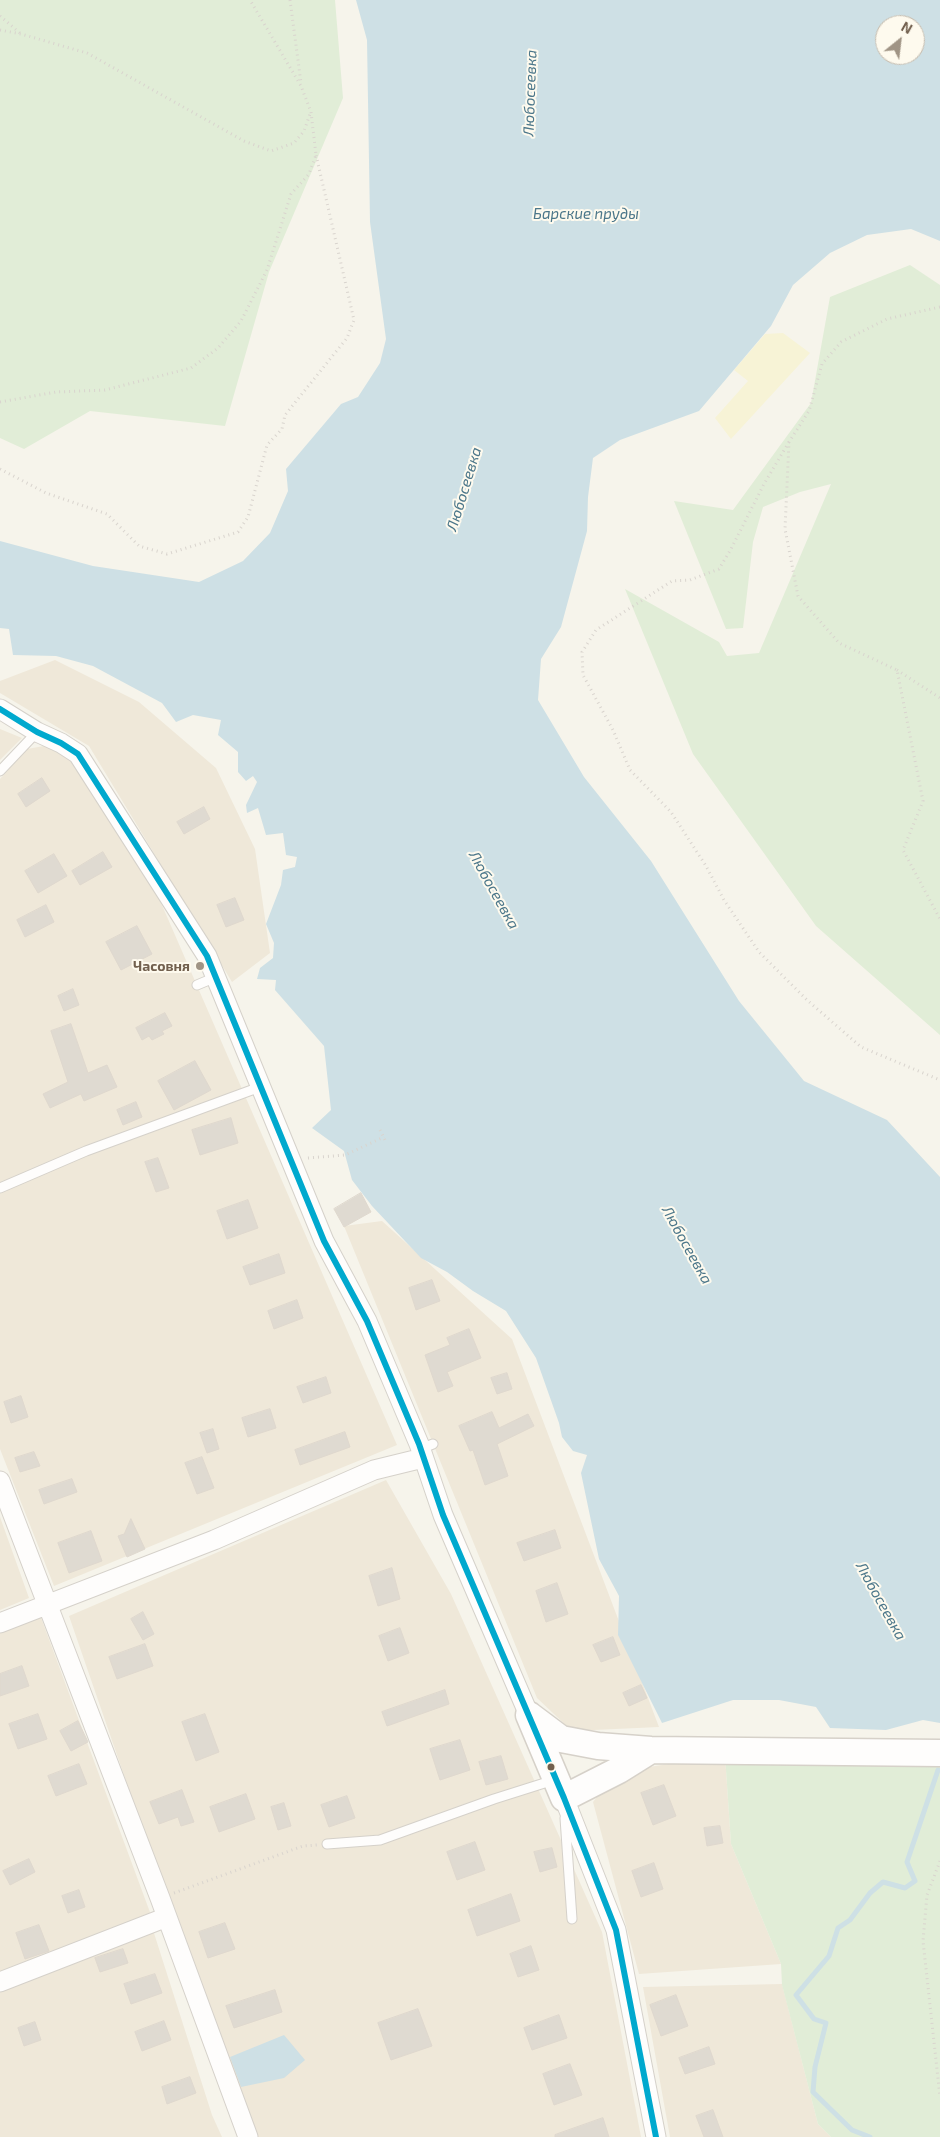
<!DOCTYPE html>
<html>
<head>
<meta charset="utf-8">
<style>
  body { margin:0 }
  #map { position:relative; width:940px; height:2137px; overflow:hidden; background:#f6f4eb; font-family:"Exo 2",sans-serif }
  canvas { display:block }
  .north { position:absolute; left:875px; top:15px; width:50px; height:50px; box-sizing:border-box; background:#fefaee; border:1px solid #c6bcae; border-radius:50%; rotate:29deg; font-size:14px; font-weight:700; line-height:20px; text-align:center; color:#72604e }
  .north::after { content:''; display:block; margin:auto; width:18px; height:22px; background:#a09485; clip-path:polygon(50% 0,100% 100%,50% 72%,0 100%) }
</style>
</head>
<body>
<div id="map">
<canvas width="940" height="2137"></canvas>
<div class="north">N</div>
</div>
<script>
const context = document.querySelector('canvas').getContext('2d');
context.lineJoin = 'round';
function fill(path, color) { context.fillStyle = color; context.fill(path, 'evenodd'); }
function stroke(path, color, width, dash) { context.strokeStyle = color; context.lineWidth = width; context.lineCap = dash ? 'butt' : 'round'; context.setLineDash(dash || []); context.stroke(path); }
function drawText(font, color, halo, rows, align = 'center') {
  context.font = font + ' "Exo 2",sans-serif'; context.lineWidth = 4; context.setLineDash([]); context.textBaseline = 'middle'; context.strokeStyle = halo; context.fillStyle = color; for (const [text, x, y, turn = 0] of rows) {
    context.save(); context.translate(x, y); context.rotate((+turn || 0) * Math.PI / 180); context.textAlign = isNaN(turn) ? turn : align; if (halo) context.strokeText(text, 0, 0); context.fillText(text, 0, 0); context.restore();
  }
}
fill(new Path2D(`
  M55,660L139,702L216,768L255,849L270,953L232,982L89,746L0,693V681Z
  M0,729L22,738L0,760Z
  M55,744L72,762L158,896L397,1445L54,1586L0,1449V779L27,749Z
  M382,1221L512,1339L659,1727L572,1731L537,1698L344,1226Z
  M386,1480L451,1594L602,1932L641,2137H249L69,1616Z
  M0,1517L29,1598L0,1610Z
  M40,1615L151,1915L0,1974V1631Z
  M725,1755L731,1844L781,1964L639,1974L593,1802L604,1788L643,1768Z
  M153,1930L212,2115L222,2137H0V1989Z
  M782,1984L818,2124L831,2137H670L643,1987Z`), '#efe8d9');
fill(new Path2D(`
  M0,0H335L343,98L269,272L225,426L90,411L24,449L0,438Z
  M910,265L940,285V1035L816,926L693,754L625,589L719,642L727,656L759,653L831,484L800,492L763,507L753,542L743,628L726,629L674,501L733,510L811,403L830,297Z
  M725,1755L940,1761V2137H831L818,2124L782,1985L781,1964L731,1844Z`), '#e1edd7');
fill(new Path2D(`
  M783,333L810,353L731,439L715,418L748,381L734,370L765,334Z`), '#f7f3d6');
fill(new Path2D(`
  M356,0H940V241L911,229L867,235L830,253L793,285L771,326L699,411L620,440L593,458L588,497L587,531L561,627L541,659L538,700L584,777L651,861L739,1001L804,1081L887,1120L940,1177V1723L923,1720L886,1730L830,1728L816,1707L779,1700H733L662,1723L618,1635L619,1596L599,1559L581,1473L587,1455L573,1451L562,1437L559,1423L536,1358L506,1311L473,1291L447,1272L421,1258L372,1206L352,1180L344,1151L312,1128L331,1110L324,1046L275,990L276,980L257,979L260,968L273,958L274,943L266,924L281,885L283,870L295,867L297,857L286,855L283,833L266,835L258,808L247,813L246,805L257,782L253,776L246,781L238,772V752L218,735L221,720L193,715L176,722L162,703L93,666L56,656L13,655L9,629L0,628V541L93,566L199,582L243,561L270,533L288,491L286,469L341,404L358,397L380,363L386,339L370,222L367,40ZM885,25H915V55H885Z
  M284,2035L305,2060L284,2078L241,2087L230,2057Z`), '#cee0e5');
stroke(new Path2D(`
  M870,2137L852,2130L813,2092L815,2067L826,2023L814,2019L796,1995L829,1956L838,1928L850,1920L870,1893L883,1882L905,1888L915,1881L907,1862L938,1770`), '#cee0e5', 5);
const building = new Path2D(`
  M42,778L50,791L26,807L18,794Z
  M204,807L210,819L184,834L177,822Z
  M103,852L112,867L80,885L72,871Z
  M54,854L67,876L38,893L25,871Z
  M235,898L244,920L226,927L217,905Z
  M46,905L54,922L25,937L17,920Z
  M137,926L152,954L121,970L106,942Z
  M73,989L79,1005L64,1011L58,996Z
  M165,1013L172,1026L162,1031L164,1034L152,1040L149,1036L142,1040L136,1028Z
  M71,1024L88,1073L107,1065L117,1087L84,1101L81,1094L50,1108L43,1094L68,1082L51,1031Z
  M195,1061L211,1090L174,1110L158,1081Z
  M136,1102L142,1117L123,1125L117,1110Z
  M231,1118L238,1143L200,1155L192,1130Z
  M158,1158L169,1188L156,1192L145,1162Z
  M361,1193L371,1212L344,1227L334,1209Z
  M248,1200L258,1228L227,1239L217,1211Z
  M279,1254L285,1273L250,1285L243,1267Z
  M432,1280L440,1301L416,1310L409,1288Z
  M297,1300L303,1318L274,1329L268,1311Z
  M469,1329L481,1358L447,1372L453,1386L438,1392L425,1355L450,1345L447,1338Z
  M507,1373L512,1389L497,1394L491,1378Z
  M326,1377L331,1393L303,1403L297,1387Z
  M21,1396L28,1417L11,1423L4,1402Z
  M270,1409L276,1428L248,1437L242,1418Z
  M492,1412L499,1428L528,1414L534,1426L497,1444L508,1476L485,1485L473,1450L470,1451L459,1426Z
  M213,1429L219,1449L207,1453L200,1433Z
  M345,1432L350,1447L300,1465L295,1450Z
  M34,1452L40,1466L20,1472L15,1458Z
  M202,1457L214,1488L197,1494L185,1463Z
  M72,1479L77,1492L44,1504L39,1490Z
  M131,1519L145,1549L127,1557L118,1536L124,1534Z
  M555,1530L561,1548L524,1561L517,1543Z
  M91,1531L102,1561L69,1573L58,1543Z
  M392,1568L400,1599L378,1606L369,1576Z
  M557,1583L568,1614L546,1622L536,1591Z
  M143,1612L154,1634L143,1640L131,1619Z
  M400,1628L409,1653L388,1661L379,1636Z
  M613,1637L620,1655L601,1662L593,1645Z
  M145,1644L153,1666L117,1679L109,1657Z
  M22,1666L29,1686L0,1696V1674Z
  M641,1685L647,1698L629,1706L623,1693Z
  M445,1690L449,1704L387,1726L382,1712Z
  M38,1714L47,1739L18,1749L9,1724Z
  M205,1714L219,1752L196,1761L182,1722Z
  M78,1721L88,1742L71,1751L60,1731Z
  M460,1740L470,1770L440,1780L430,1749Z
  M501,1756L508,1779L486,1785L479,1762Z
  M79,1764L87,1784L56,1796L48,1776Z
  M664,1785L676,1816L653,1825L641,1793Z
  M182,1790L194,1822L181,1826L178,1817L159,1824L150,1802Z
  M246,1794L255,1819L219,1832L210,1807Z
  M347,1796L355,1818L329,1827L321,1805Z
  M284,1803L291,1826L278,1830L271,1807Z
  M720,1826L723,1843L707,1846L704,1828Z
  M475,1842L485,1870L457,1880L447,1852Z
  M552,1848L557,1867L540,1872L534,1852Z
  M29,1859L35,1872L10,1885L3,1871Z
  M654,1863L663,1889L641,1897L632,1871Z
  M79,1890L85,1907L68,1913L62,1896Z
  M511,1894L520,1921L477,1936L468,1910Z
  M225,1923L235,1949L208,1958L199,1932Z
  M39,1925L49,1951L25,1959L16,1933Z
  M531,1946L539,1970L518,1977L510,1954Z
  M123,1949L128,1963L100,1972L95,1958Z
  M155,1974L162,1993L131,2004L124,1984Z
  M275,1990L282,2012L234,2028L226,2006Z
  M676,1995L688,2026L661,2036L650,2005Z
  M418,2009L432,2046L391,2060L378,2023Z
  M559,2015L567,2038L532,2050L524,2028Z
  M164,2021L171,2040L142,2051L135,2032Z
  M35,2022L41,2040L24,2046L18,2028Z
  M709,2047L715,2064L685,2074L679,2058Z
  M570,2064L582,2095L554,2105L543,2074Z
  M190,2077L196,2093L167,2104L162,2087Z
  M713,2110L723,2137H704L696,2116Z
  M603,2118L609,2137H555V2135Z`);
fill(building, '#dfdad1');
stroke(building, '#dfd8ce', 1);
const lane = new Path2D(`
  M0,771L37,732
  M197,985L216,977
  M0,1188L86,1151L260,1087
  M420,1449L433,1444
  M565,1818L572,1919
  M327,1844L380,1840L494,1799L554,1780`);
const street = new Path2D(`
  M0,709L37,732L61,743L78,754L207,956L324,1241L367,1321L419,1444L443,1515L529,1715
  M0,1481L160,1898L248,2137
  M0,1623L214,1540L374,1470L423,1458
  M564,1798L616,1930L656,2137
  M0,1982L167,1917`);
const secondary = new Path2D(`
  M529,1715L561,1739L598,1746L651,1750L940,1753
  M529,1715L564,1798L619,1770L651,1750`);
stroke(lane, '#d5d1ca', 11);
stroke(street, '#d5d1ca', 21);
stroke(secondary, '#d6d1c9', 29);
stroke(new Path2D(`
  M290,0L301,83
  M0,16L21,34
  M0,30L21,34L87,53L244,141L271,151L294,143L304,131L310,114
  M940,307L887,319L841,342L822,364L809,411L789,442L785,529L798,596L839,643L897,670L923,801L903,850L940,919
  M0,402L56,392L105,390L191,368L218,348L241,321L267,270L291,194L309,174L316,155L311,112L301,86L250,0
  M789,442L764,484L731,549L719,569L690,580L672,581L596,630L582,652L583,675L613,730L630,770L671,812L706,866L724,900L759,952L807,1000L861,1047L940,1080
  M0,469L46,493L107,514L139,546L167,554L238,532L248,517L267,445L282,429L285,415L347,338L354,320L316,155
  M897,670L940,698
  M380,1130L386,1142
  M308,1158L345,1155L384,1137
  M940,1861L927,1895L923,1941L940,2097
  M174,1893L303,1846L317,1845`), '#d9d4ce', 3, [1, 4]);
stroke(lane, '#fefdfc', 9);
stroke(street, '#fefdfc', 19);
stroke(secondary, '#fefdfc', 26);
stroke(new Path2D(`
  M0,709L37,732L61,743L78,754L207,956L324,1241L367,1321L419,1444L443,1515L564,1798L616,1930L656,2137`), '#00a9ce', 6);
for (const [x, y, r, color] of [
  [200,966,5,"#a09485"],
  [551,1767,4.5,"#72604e"]
]) { const dot = new Path2D(); dot.arc(x, y, r, 0, 2 * Math.PI); context.fillStyle = color; context.fill(dot); stroke(dot, '#fefaee', 2); }
drawText('bold 14px', '#72604e', '#fefaee', [
  ["Часовня",190,966]
], 'right');
drawText('italic 15px', '#4c778a', '#fefaee', [
  ["Любосеевка",530,93,-88],
  ["Барские пруды",586,214],
  ["Любосеевка",464,489,-73],
  ["Любосеевка",494,890,61],
  ["Любосеевка",687,1245,61],
  ["Любосеевка",881,1601,61]
]);
</script>
</body>
</html>
